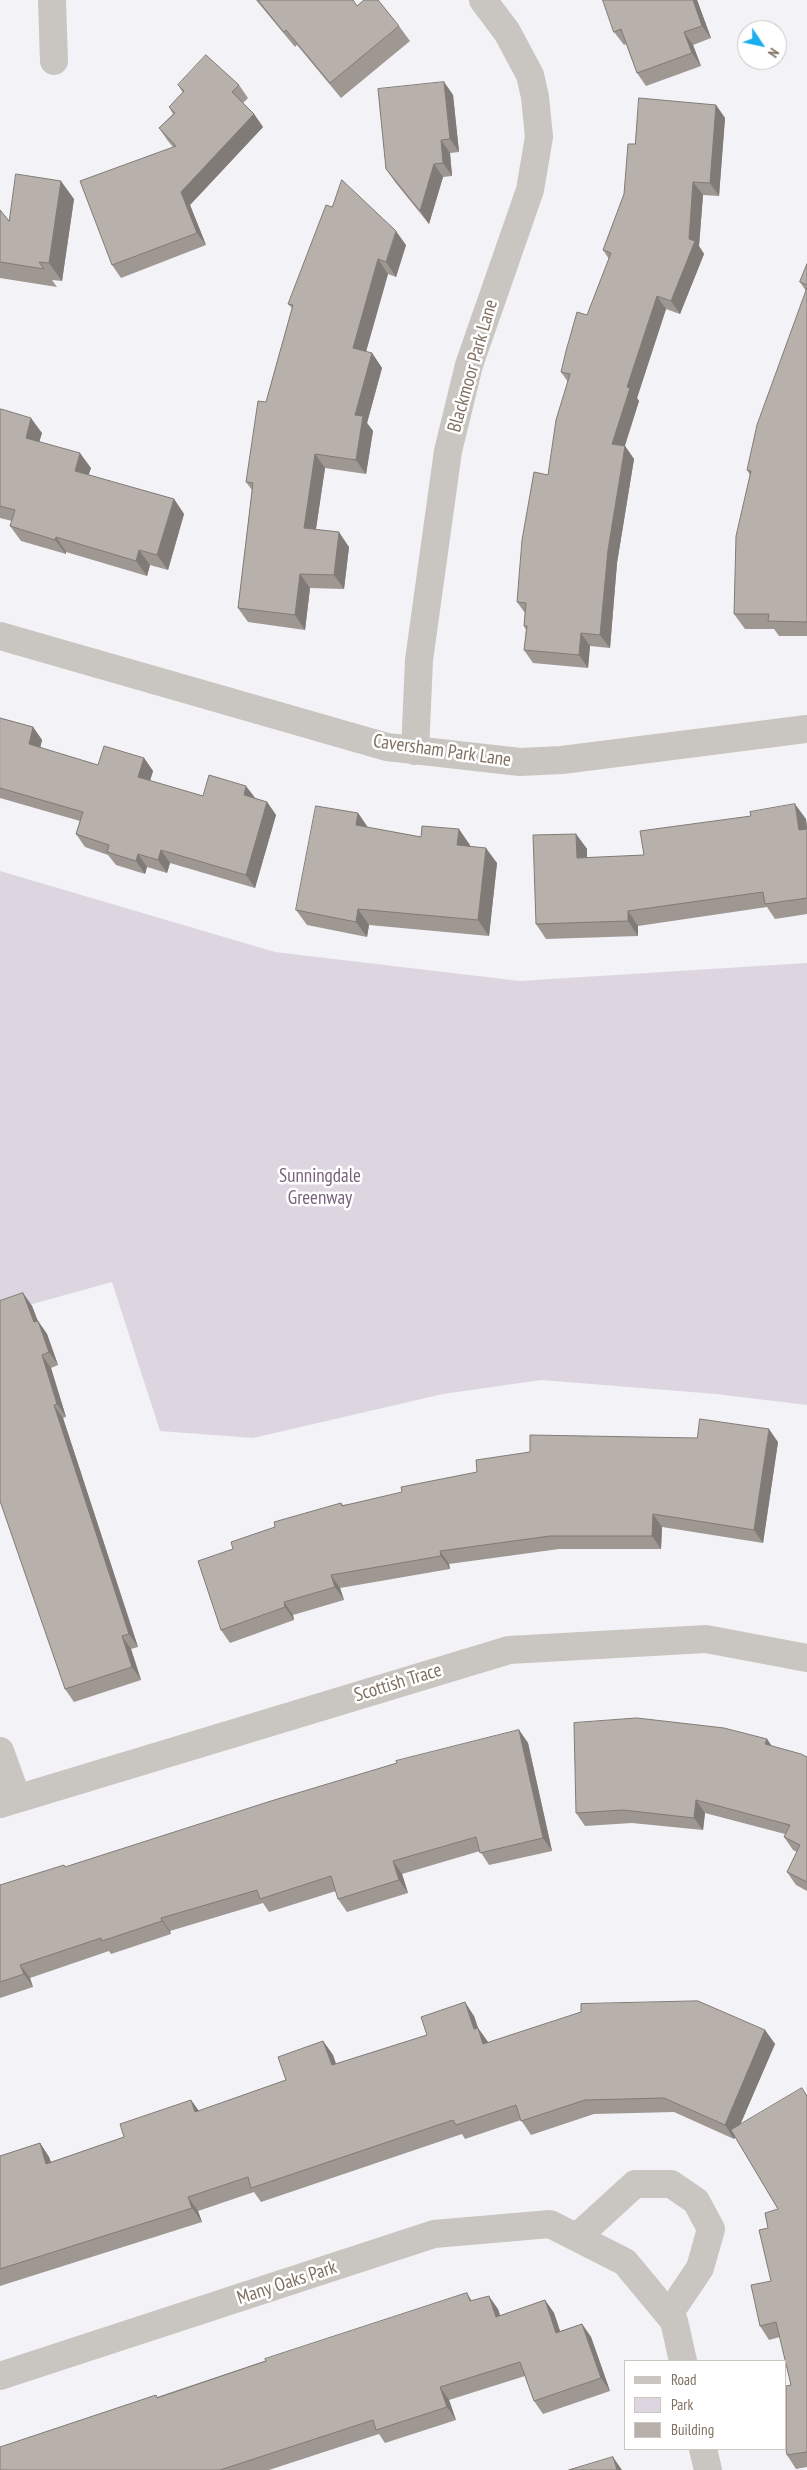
<!DOCTYPE html>
<html>
<head>
<meta charset="utf-8">
<style>
  body { margin:0 }
  #map { position:relative; width:807px; height:2470px; overflow:hidden; background:#f3f2f6; font-family:"PT Sans Narrow",sans-serif }
  canvas { display:block }
  .legend { position:absolute; left:624px; top:2360px; width:162px; height:90px; box-sizing:border-box; background:#fff; border:1px solid #ccc6bf; margin:0; padding:6px 9px; list-style:none; font-size:15px; color:#80705f }
  .legend li { display:flex; align-items:center; gap:10px; height:25px }
  .legend b { width:25px; border:1px solid #ccc6bf }
  .north { position:absolute; left:737px; top:20px; width:50px; height:50px; box-sizing:border-box; background:#fff; border:1px solid #ccc6bf; border-radius:50%; rotate:124deg; font-size:14px; font-weight:700; line-height:20px; text-align:center; color:#80705f }
  .north::after { content:''; display:block; margin:auto; width:18px; height:22px; background:#1baeee; clip-path:polygon(50% 0,100% 100%,50% 72%,0 100%) }
</style>
</head>
<body>
<div id="map">
<canvas width="807" height="2470"></canvas>
<ul class="legend">
<li><b style="height:6px;background:#c9c5c0"></b>Road</li>
<li><b style="height:14px;background:#ddd6e1"></b>Park</li>
<li><b style="height:14px;background:#b8b0aa"></b>Building</li>
</ul>
<div class="north">N</div>
</div>
<script>
const context = document.querySelector('canvas').getContext('2d');
context.lineJoin = 'round';
function fill(path, color) { context.fillStyle = color; context.fill(path, 'evenodd'); }
function stroke(path, color, width, dash) { context.strokeStyle = color; context.lineWidth = width; context.lineCap = dash ? 'butt' : 'round'; context.setLineDash(dash || []); context.stroke(path); }
function drawText(font, color, halo, rows, align = 'center') {
  context.font = font + ' "PT Sans Narrow",sans-serif'; context.lineWidth = 5; context.setLineDash([]); context.textBaseline = 'middle'; context.strokeStyle = halo; context.fillStyle = color; for (const [text, x, y, turn = 0] of rows) {
    context.save(); context.translate(x, y); context.rotate((+turn || 0) * Math.PI / 180); context.textAlign = isNaN(turn) ? turn : align; if (halo) context.strokeText(text, 0, 0); context.fillText(text, 0, 0); context.restore();
  }
}
fill(new Path2D(`
  M0,871L275,952L520,981L807,963V1405L716,1394L541,1380L443,1394L253,1438L160,1431L112,1282L0,1313Z`), '#ddd6e1');
stroke(new Path2D(`
  M52,0L54,61
  M0,636L387,747L520,762L562,760L807,729
  M415,751L419,660L448,451L469,365L530,190L539,137L535,97L530,75L507,32L483,0
  M0,1751L17,1798
  M0,1804L509,1650L706,1639L807,1658
  M577,2237L635,2184H671L696,2201L711,2229L700,2268L669,2314
  M0,2376L434,2234L550,2224L625,2262L674,2321L683,2361
  M703,2449L708,2470`), '#c9c5c0', 28);
fill(new Path2D(`
  M256,0H353L357,6L399,26L410,41L341,98L297,45L295,47Z
  M603,0H697L711,38L693,45L701,66L646,86L637,73L626,44L624,45L614,32Z
  M444,82L453,95L459,152L450,153L452,176L443,177L429,224L395,182L386,169Z
  M178,85H239L248,98L243,103L254,114L263,127L190,205L206,245L121,278L112,265L173,147L168,141L159,128L173,114L169,107L183,93Z
  M716,105L725,118L719,196L703,195L699,246L704,254L680,314L666,309L637,398L639,401L625,446L634,459L617,563L610,648L590,646L588,668L533,663L524,650L526,630L524,626L525,613L517,602L548,475L568,382L561,372L587,315L609,259L603,250L624,194L635,144Z
  M74,199L62,281L52,280L57,287L0,278V210L9,221Z
  M406,245L396,277L388,274L366,352L372,353L382,368L367,423L373,431L366,474L325,468L316,529L349,547L344,589L310,588L305,630L248,622L238,608L252,490L246,482L266,402L292,308L288,304Z
  M807,264V636H779L774,629H745L734,614L750,475L747,470L806,291L800,282Z
  M0,412L42,433L39,441L91,468L88,475L174,499L184,514L168,570L150,565L147,576L66,552V554L21,541L10,526L12,521L0,518Z
  M0,718L33,727L42,740L40,748L98,765L144,758L153,771L150,781L203,796L255,798L267,802L276,815L255,888L170,863L167,873L147,867L145,874L116,865L108,855L85,847L76,834L80,821L0,798Z
  M358,813L368,828L470,845V846L497,863L489,936L369,925L367,937L307,925L296,910Z
  M806,819L807,828V914L775,919L767,907L638,926V936L546,939L536,924L576,834L587,849V858L644,855Z
  M23,1293L32,1306L38,1321L47,1334L58,1365L51,1368L66,1417L63,1418L138,1647L131,1649L141,1680L74,1702L65,1689Z
  M778,1442L763,1543L662,1527L661,1549H559L449,1564L450,1569L340,1588L344,1600L293,1615L294,1620L230,1643L221,1630L233,1549L275,1527L341,1503L343,1505Z
  M519,1730L528,1743L552,1851L489,1865L480,1851L402,1874L408,1893L347,1912L338,1899L336,1891L269,1912L263,1903L170,1931L171,1934L111,1954L109,1951L30,1978L33,1987L0,1998V1885L65,1867Z
  M767,1739L771,1746L807,1757V1891L796,1885L787,1872L797,1852L793,1850L784,1837L785,1834L705,1813L703,1830L632,1823L585,1826L576,1813Z
  M474,2016L478,2028L488,2042L765,2030L775,2044L740,2125L807,2095V2467L796,2469L787,2455L791,2385L780,2337L769,2340L760,2326L771,2281L768,2228L778,2209L735,2137L734,2139L674,2112L594,2114L531,2135L521,2120L465,2139L462,2134L261,2202L254,2192L198,2211L202,2222L0,2286V2156L40,2143L49,2157L51,2162L124,2137L191,2100L199,2111L286,2080L323,2041L333,2055L336,2064L427,2035Z
  M467,2293L472,2301L498,2309L500,2316L545,2300L554,2313L560,2331L582,2324L591,2337L610,2391L543,2414L534,2401L525,2376L449,2400L456,2420L385,2443L379,2434L269,2470H0L156,2395L157,2397Z`), '#9e9792');
fill(new Path2D(`
  M693,0H697L711,38L702,26Z
  M684,32L693,45L701,66L692,53Z
  M444,82L453,95L459,152L450,139Z
  M716,105L725,118L719,196L710,183Z
  M254,114L263,127L190,205L206,245L197,233L181,192Z
  M441,140L450,153L452,176L443,163Z
  M434,164L443,177L429,224L420,211Z
  M61,181L74,199L62,281L49,263Z
  M693,182L703,195L699,246L704,254L680,314L671,301L689,239Z
  M396,231L406,245L396,277L386,262Z
  M378,259L388,274L363,362L353,348Z
  M657,296L666,309L637,398L639,401L621,457L612,444L627,387Z
  M372,353L382,368L367,423L373,431L366,474L356,460L355,415Z
  M31,418L42,433L36,453L26,438Z
  M625,446L634,459L617,563L610,648L600,635L608,550Z
  M80,453L91,468L85,486L75,471Z
  M315,454L325,468L314,542L304,528Z
  M174,499L184,514L168,570L157,555Z
  M339,532L349,547L344,589L334,575Z
  M56,537L66,552V554L55,540Z
  M139,550L150,565L147,576L136,561Z
  M300,574L310,588L305,630L295,615Z
  M581,633L590,646L588,668L579,655Z
  M33,727L42,740L38,757L29,744Z
  M144,758L153,771L147,790L138,777Z
  M246,786L256,799L244,795Z
  M267,802L276,815L255,888L246,875Z
  M795,804L806,819L807,828V841L799,830Z
  M358,813L369,829L356,825Z
  M459,829L470,845L468,860L457,845Z
  M576,834L587,849V873L577,858Z
  M486,848L497,863L489,936L478,920Z
  M161,850L170,863L167,873L158,860Z
  M138,854L147,867L145,874L136,861Z
  M358,909L369,925L367,937L356,922Z
  M628,911L638,926V936L628,921Z
  M23,1293L32,1306L43,1335L34,1322Z
  M38,1321L47,1334L58,1365L49,1352Z
  M42,1355L51,1368L66,1417L57,1404Z
  M54,1405L63,1418L138,1647L129,1634Z
  M769,1429L778,1442L763,1543L754,1530Z
  M653,1514L662,1527L661,1549L652,1536Z
  M440,1551L449,1564L450,1569L441,1556Z
  M331,1575L340,1588L344,1600L335,1587Z
  M284,1602L293,1615L294,1620L285,1607Z
  M122,1636L131,1649L141,1680L132,1667Z
  M519,1730L528,1743L552,1851L543,1838Z
  M767,1739L776,1752L765,1744Z
  M696,1800L705,1813L703,1830L694,1818Z
  M393,1861L402,1874L408,1893L399,1880Z
  M161,1918L170,1931L171,1934L162,1921Z
  M20,1965L30,1978L33,1987L24,1974Z
  M465,2002L474,2016L478,2028L488,2042L493,2058L474,2029Z
  M765,2030L775,2044L734,2139L725,2125Z
  M323,2041L333,2055L341,2079L332,2065Z
  M191,2100L201,2114L195,2112Z
  M40,2143L49,2157L56,2177L46,2164Z
  M188,2197L198,2211L202,2222L192,2208Z
  M489,2296L498,2309L505,2330L496,2317Z
  M545,2300L554,2313L565,2346L556,2333Z
  M582,2324L591,2337L610,2391L601,2378Z
  M440,2387L449,2400L456,2420L447,2407Z
  M613,2457L622,2470H617Z`), '#817b77');
const building = new Path2D(`
  M258,0H353L357,6L364,0H378L399,26L330,83L286,30L284,32Z
  M603,0H693L702,26L684,32L692,53L637,73L621,29L614,32Z
  M206,55L239,85L232,92L254,114L181,192L197,233L112,265L80,181L176,146L159,128L175,113L169,107L184,91L178,85Z
  M444,82L450,139L441,140L443,163L434,164L420,211L386,169L378,89Z
  M639,98L716,105L710,183L693,182L689,239L695,241L671,301L657,296L627,387L630,388L612,444L625,446L608,550L600,635L581,633L579,655L524,650L527,626H524L526,603L517,602L522,540L534,472L548,475L556,420L570,374L561,372L566,351L577,312L587,315L611,253L603,250L624,194L628,144H635Z
  M16,174L61,181L49,263L39,262L44,269L0,262V210L9,221Z
  M342,180L396,231L386,262L378,259L353,348L372,353L355,415L363,416L356,460L315,454L304,528L339,532L334,575L300,574L295,615L238,608L253,483L246,482L258,401L266,402L293,305L288,304L326,205L332,207Z
  M807,264V285L800,282Z
  M807,288V622L768,621L769,614H734L736,536L751,471L747,470L757,425Z
  M1,409L31,418L26,438L80,453L75,471L174,499L157,555L139,550L136,561L56,537L55,540L10,526L15,510L0,506V412Z
  M0,718L33,727L29,744L98,765L104,746L144,758L138,777L203,796L209,775L246,786L244,795L267,802L246,875L161,850L158,860L138,854L136,861L107,852L109,845L76,834L83,812L0,788Z
  M795,804L799,830L807,829V898L765,904L763,892L628,911V921L536,924L533,835L576,834L577,858L644,855L640,831L751,816L750,812Z
  M316,806L358,813L356,825L421,837L422,826L459,829L457,845L486,848L478,920L358,909L356,922L296,910Z
  M23,1293L34,1322L38,1321L49,1352L42,1355L57,1404L54,1405L129,1634L122,1636L132,1667L65,1689L0,1501V1301Z
  M700,1419L769,1429L754,1530L653,1514L652,1536H550L440,1551L441,1556L331,1575L335,1587L284,1602L285,1607L221,1630L198,1561L233,1549L231,1542L275,1527L274,1522L341,1503L342,1506L402,1492L401,1487L477,1472L476,1460L530,1452V1435L697,1438Z
  M637,1718L724,1728L767,1739L765,1744L801,1754L807,1757V1882L787,1872L800,1845L784,1837L790,1825L696,1800L694,1818L623,1810L576,1813L574,1723Z
  M519,1730L543,1838L480,1853L476,1837L393,1861L399,1880L338,1899L331,1876L260,1899L257,1890L161,1918L162,1921L102,1941L101,1938L20,1965L24,1974L0,1982V1885L64,1865L65,1867L271,1801L397,1763L396,1761Z
  M698,2001L765,2030L725,2125L664,2098L585,2100L521,2121L516,2105L456,2125L453,2120L251,2188L248,2177L188,2197L192,2208L0,2269V2156L40,2143L46,2164L124,2137L120,2124L191,2100L195,2112L286,2080L278,2057L323,2041L332,2065L427,2035L421,2017L465,2002L474,2029L478,2028L483,2044L581,2012V2004Z
  M802,2088L807,2096V2452L787,2455L786,2449V2386L791,2385L776,2322L760,2326L751,2285L771,2281L759,2230L768,2228L765,2213L778,2209L731,2130Z
  M467,2293L470,2301L489,2296L496,2317L545,2300L556,2333L582,2324L601,2378L534,2401L520,2362L440,2387L447,2407L376,2430L373,2420L220,2470H0V2447L156,2395L157,2398L266,2361L265,2359Z
  M613,2457L617,2470H569Z`);
fill(building, '#b8b0aa');
stroke(building, '#817b77', 1);
drawText('19px', '#80705f', '#fff', [
  ["Blackmoor Park Lane",473,366,-74],
  ["Caversham Park Lane",442,751,8],
  ["Scottish Trace",398,1683,-17],
  ["Many Oaks Park",287,2283,-18]
]);
drawText('19px', '#79627c', '#fff', [
  ["Sunningdale",320,1177],
  ["Greenway",320,1199]
]);
</script>
</body>
</html>
